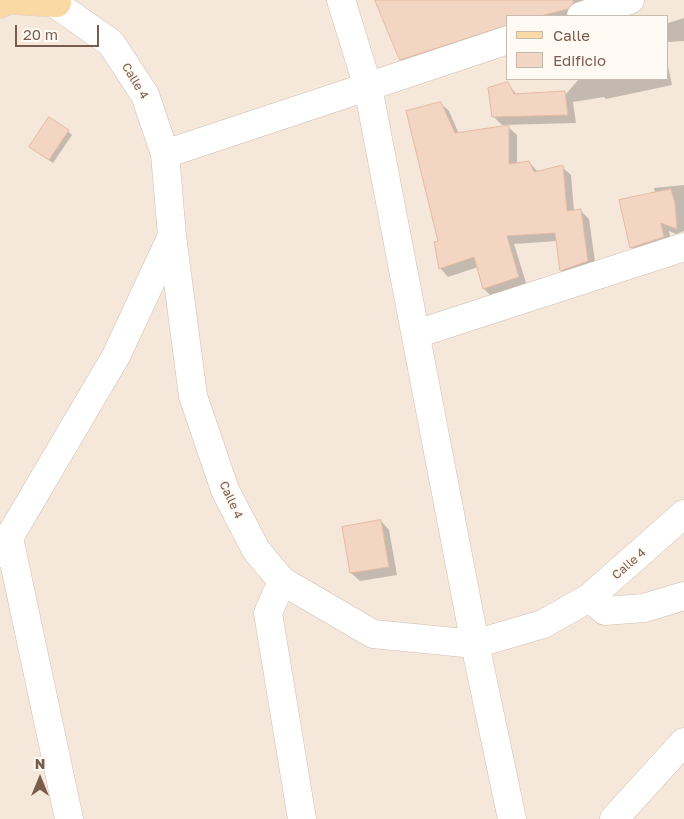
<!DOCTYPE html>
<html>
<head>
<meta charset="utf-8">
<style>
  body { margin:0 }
  #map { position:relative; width:684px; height:819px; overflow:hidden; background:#fdf6ec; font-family:"Golos Text",sans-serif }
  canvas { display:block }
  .legend { position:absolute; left:506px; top:15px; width:162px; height:65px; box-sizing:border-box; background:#fffaf3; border:1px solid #cabbb1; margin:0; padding:6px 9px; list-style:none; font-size:15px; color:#7a5c4d }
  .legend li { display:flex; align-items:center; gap:10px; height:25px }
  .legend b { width:25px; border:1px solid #cabbb1 }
  .north { position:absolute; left:15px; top:754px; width:50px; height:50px; -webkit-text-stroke:4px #fffaf3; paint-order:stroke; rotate:0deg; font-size:14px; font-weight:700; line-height:20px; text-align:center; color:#7a5c4d }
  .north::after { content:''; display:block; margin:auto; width:18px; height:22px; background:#7a5c4d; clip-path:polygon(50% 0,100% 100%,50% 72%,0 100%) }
  .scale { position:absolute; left:15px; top:25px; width:84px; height:22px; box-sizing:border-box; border:2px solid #7a5c4d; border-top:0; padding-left:6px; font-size:15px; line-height:18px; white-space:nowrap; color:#7a5c4d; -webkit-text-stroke:4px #fffaf3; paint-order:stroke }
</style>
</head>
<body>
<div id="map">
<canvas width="684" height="819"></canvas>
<ul class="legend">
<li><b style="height:6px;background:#fbd9a5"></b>Calle</li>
<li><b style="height:14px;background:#f3d5c3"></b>Edificio</li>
</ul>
<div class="north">N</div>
<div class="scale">20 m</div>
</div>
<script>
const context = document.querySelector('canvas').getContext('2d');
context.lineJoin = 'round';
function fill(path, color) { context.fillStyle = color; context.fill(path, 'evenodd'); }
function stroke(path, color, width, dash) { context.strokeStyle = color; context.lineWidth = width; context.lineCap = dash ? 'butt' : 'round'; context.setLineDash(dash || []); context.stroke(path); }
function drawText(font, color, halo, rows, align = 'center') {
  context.font = font + ' "Golos Text",sans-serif'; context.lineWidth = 4; context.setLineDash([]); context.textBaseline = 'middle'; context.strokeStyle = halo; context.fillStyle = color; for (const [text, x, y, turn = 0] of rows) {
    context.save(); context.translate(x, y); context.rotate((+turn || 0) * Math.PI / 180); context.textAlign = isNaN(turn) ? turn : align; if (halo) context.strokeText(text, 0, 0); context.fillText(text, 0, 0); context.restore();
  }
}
fill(new Path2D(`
  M0,0H684V819H0ZM508,16H668V79H508Z`), '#f5e8da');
fill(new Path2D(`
  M377,0H599L578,16H508V36L410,68L401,59Z
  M684,18V41L668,42V23Z
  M668,66L672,85L606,99L604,97L573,102L576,123L502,125L493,116L507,83L517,95L566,94L579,79H668Z
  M440,103L449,111L459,134L508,127L517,135V164L529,162L538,172L562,167L571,175L574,211L580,210L589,219L596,269L569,279L561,270L557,241L514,244L527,286L492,297L484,289L478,267L448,277L440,268Z
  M68,131L72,135L53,163L30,147Z
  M684,185V231L676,234L669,231L672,246L639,256L631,247L655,193L654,188Z
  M381,521L389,530L397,575L360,581L351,573Z`), '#0003');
const building = new Path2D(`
  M375,0H573V3L568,9L540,16H508V25L400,60Z
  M508,82L514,94L565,91L568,115L492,117L488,88Z
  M441,102L455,133L509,125V164L529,161L534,172L563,165L567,211L581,209L588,261L560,271L555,233L507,236L519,277L483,289L474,257L439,269L434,242L438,241L406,111Z
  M49,117L69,130L49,160L29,147Z
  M671,189L675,203L677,229L661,223L664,237L630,248L619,200Z
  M381,520L389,567L350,573L342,527Z`);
fill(building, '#f3d5c3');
stroke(building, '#e6bba3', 1);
const minor = new Path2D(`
  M50,0L111,43L145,95L165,154L172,236L193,396L225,490L256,550L282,581L373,634L475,644L543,624L589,598L684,514
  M341,0L368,87L475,644L512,819
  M581,16L630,0
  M165,154L508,40
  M416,334L684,247
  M9,538L69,819
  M0,553L116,356L172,236
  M282,581L268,613L302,819
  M589,598L605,611L644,608L684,596
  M614,819L684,742`);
const major = new Path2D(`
  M0,4L8,0L57,3`);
stroke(minor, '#d1beb0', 29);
stroke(major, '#dad1cd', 29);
stroke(minor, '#fff', 28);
stroke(major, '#fbd9a5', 28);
drawText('12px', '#7a5c4d', '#fffaf3', [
  ["Calle 4",135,81,59],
  ["Calle 4",231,500,65],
  ["Calle 4",629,564,-41]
]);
</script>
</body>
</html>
